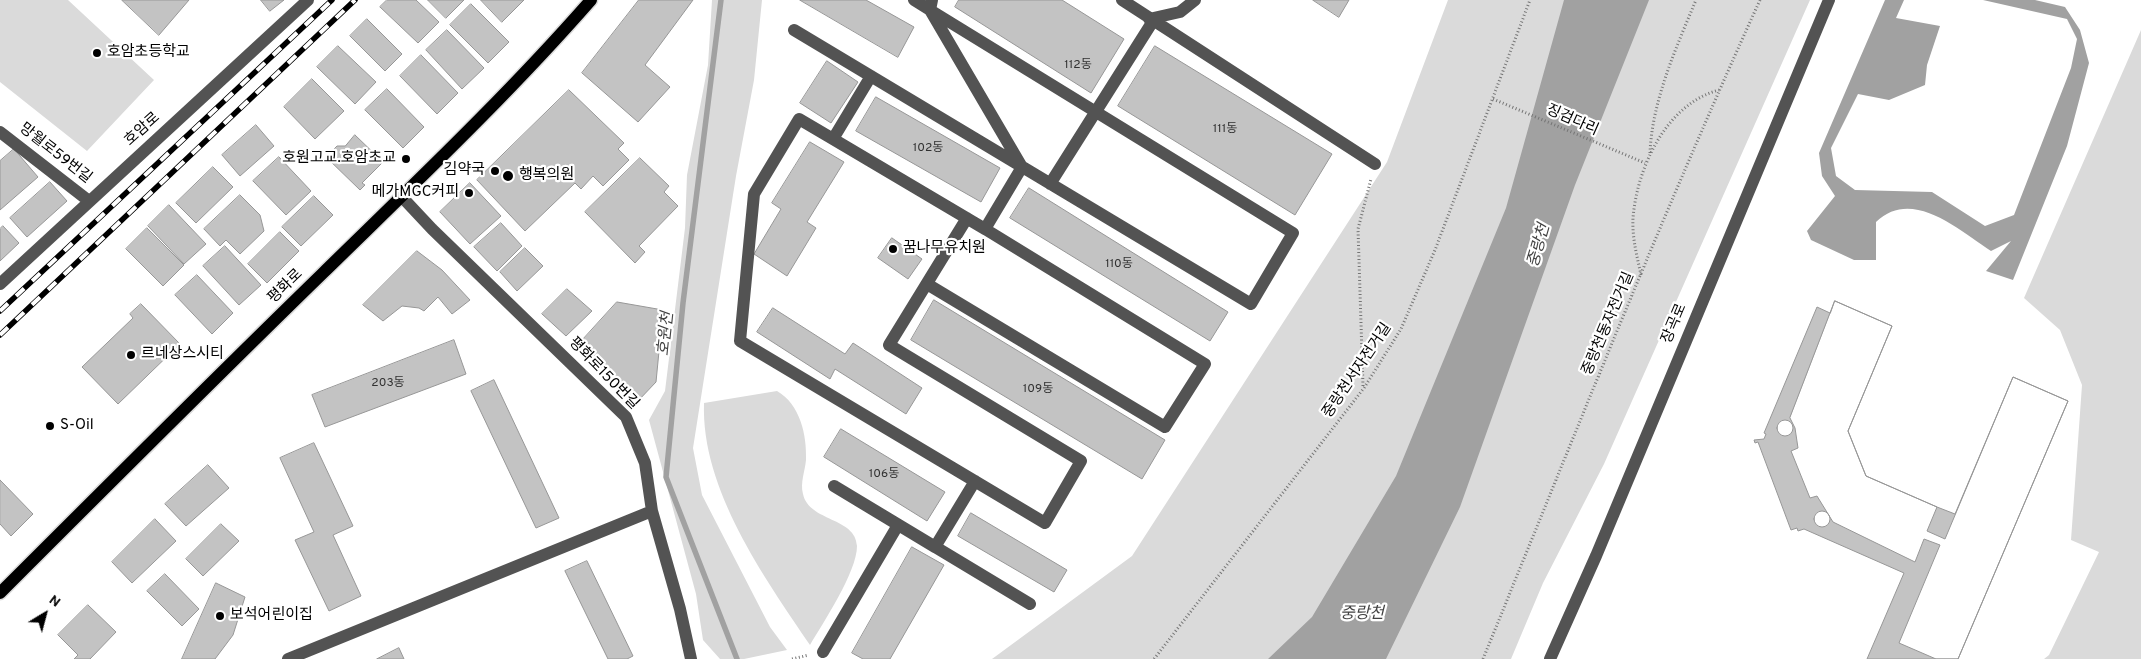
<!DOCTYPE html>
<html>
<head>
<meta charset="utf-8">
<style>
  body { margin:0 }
  #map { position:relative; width:2141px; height:659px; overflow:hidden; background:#fff; font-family:Overpass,sans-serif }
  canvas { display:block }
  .north { position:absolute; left:20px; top:589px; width:50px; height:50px; -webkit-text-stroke:4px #fff; paint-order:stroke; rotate:37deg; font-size:14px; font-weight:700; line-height:20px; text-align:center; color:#000 }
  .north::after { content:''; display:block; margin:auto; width:18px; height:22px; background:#000; clip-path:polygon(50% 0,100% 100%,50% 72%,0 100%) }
</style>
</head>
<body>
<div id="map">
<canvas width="2141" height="659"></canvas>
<div class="north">N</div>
</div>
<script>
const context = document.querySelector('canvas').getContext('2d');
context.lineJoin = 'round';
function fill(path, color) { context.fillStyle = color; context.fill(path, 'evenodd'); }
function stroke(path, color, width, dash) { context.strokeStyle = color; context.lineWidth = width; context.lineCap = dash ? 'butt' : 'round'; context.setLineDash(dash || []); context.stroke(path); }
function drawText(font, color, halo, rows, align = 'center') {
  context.font = font + ' Overpass,"Noto Sans KR",sans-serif'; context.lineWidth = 4.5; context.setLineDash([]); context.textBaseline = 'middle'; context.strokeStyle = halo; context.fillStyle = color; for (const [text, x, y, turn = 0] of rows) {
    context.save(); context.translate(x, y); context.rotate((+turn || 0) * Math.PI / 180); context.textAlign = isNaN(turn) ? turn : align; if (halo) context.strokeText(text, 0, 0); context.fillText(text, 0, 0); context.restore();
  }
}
fill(new Path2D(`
  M0,0H68L154,80L87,151L0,82Z
  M712,0H762L754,80L736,176L693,448L702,495L770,627L787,650L744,659H720L703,640L696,594L649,420L665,391L685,228L687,175L708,65Z
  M1448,0H1810L1604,464L1543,583L1511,659H992L1132,556L1387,162Z
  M2141,30V659H2044L2049,655L2099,552L2071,540L2082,385L2060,330L2024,298Z
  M777,391C800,404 807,435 806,460C805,471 800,483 803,494C809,522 856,517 857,546C857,572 823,623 810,645C764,577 701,489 704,403Z`), '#dadada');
fill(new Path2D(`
  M1564,0H1649L1575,185L1460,507L1386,659H1268L1312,617L1396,476L1506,208Z
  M1885,0H1904L1896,18L1940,26L1927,65L1925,85L1889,100L1858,94L1831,148L1836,176L1855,190L1932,192L1985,226L2014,215L2071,68L2077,39L2067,19L1983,0H2035L2065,7L2080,30L2089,63L2067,146L2013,280L1986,271L2011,241L1991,251C1959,230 1912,187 1876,222V260H1854L1811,240L1807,231L1835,196L1822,176L1819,153Z`), '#a1a1a1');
stroke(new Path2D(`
  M721,0L683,303L666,477L737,659`), '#a1a1a1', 5.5);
const building = new Path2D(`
  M122,0H189L159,35Z
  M261,0H284L270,11Z
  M387,0H416L439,22L418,43L380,7Z
  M428,0H464L446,18Z
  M481,0H524L502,22Z
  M639,0H693L645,65L670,87L638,122L582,73Z
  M800,0H866L914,27L898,57Z
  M959,0H1062L1124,39L1091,93L955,7Z
  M1313,0H1349L1339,17Z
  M471,4L509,42L488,63L450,25Z
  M367,19L402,54L385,71L350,36Z
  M447,30L484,68L462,89L426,50Z
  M338,46L376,82L355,104L317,67Z
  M1155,46L1332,154L1295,215L1118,106Z
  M421,55L458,93L437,114L400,76Z
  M827,61L858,82L831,123L800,103Z
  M312,79L344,111L315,139L284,107Z
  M387,89L424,127L403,148L365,110Z
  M569,90L624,143L618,149L629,160L603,186L593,176L581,189L575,183L525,231L477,180Z
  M876,97L1000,168L981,202L856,131Z
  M256,125L274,146L240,176L222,155Z
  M355,135L383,162L362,183L365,185L360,190L326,157L337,146H345Z
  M810,142L844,162L807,222L816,228L787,276L754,254L781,209L772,203Z
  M14,149L38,177L0,210V161Z
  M279,157L311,191L286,215L253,181Z
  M640,158L669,186L664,192L678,206L639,246L645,252L635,263L585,212Z
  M213,167L233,187L196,223L176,203Z
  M50,182L67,201L27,237L10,218Z
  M470,183L501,216L470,244L440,212Z
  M1029,188L1228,312L1210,341L1010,218Z
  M240,195L260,215L264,231L240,254L226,240L220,246L204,229Z
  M314,196L333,215L301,246L282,227Z
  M169,205L206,244L184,264L148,226Z
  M501,223L522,246L497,271L474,247Z
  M3,226L19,243L0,261V229Z
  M147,228L184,265L163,286L126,249Z
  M280,232L299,251L267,283L248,264Z
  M892,238L922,259L908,279L878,258Z
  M225,246L261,285L239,305L203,266Z
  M525,248L543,266L517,291L500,272Z
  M417,251L442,270L470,300L452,314L438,297L424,311L419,308L402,306L383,321L363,305Z
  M197,275L233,313L212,334L175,295Z
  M567,289L592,311L566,336L542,314Z
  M934,300L1165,440L1142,479L911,340Z
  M1835,301L1892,326L1848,431L1866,476L1937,507L1955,514L2013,377L2068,401L1958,659H1867L1904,573L1804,529L1798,531L1797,528L1791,530L1758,442L1755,443L1754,440L1764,439L1766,434L1764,433L1817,307L1830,313Z
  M1835,301L1892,326L1848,431L1866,476L1937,507L1927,531L1945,539L2013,377L2068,401L1958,659H1936L1899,643L1940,545L1924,539L1915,562L1833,522L1817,496L1810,498L1791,451L1798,448L1795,428L1790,418Z
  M617,302L663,310L656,382L637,402L578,345Z
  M141,304L180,344L118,404L82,367L133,318L130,314Z
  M773,308L845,354L853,343L922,388L906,414L835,369L830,379L757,332Z
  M454,340L466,374L325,427L312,395Z
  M494,380L559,518L536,528L471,391Z
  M1777 428a8 8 0 1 1 16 0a8 8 0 1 1-16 0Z
  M841,429L945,492L927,521L824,457Z
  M314,443L353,526L333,535L361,596L329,611L295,540L314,532L280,458Z
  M208,465L229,488L186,526L165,504Z
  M0,480L33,514L11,536L0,524Z
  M1814 519a8 8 0 1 1 16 0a8 8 0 1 1-16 0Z
  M971,513L1067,570L1054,592L958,536Z
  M155,519L176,541L132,583L112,562Z
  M221,524L239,541L203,576L186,559Z
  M912,547L944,565L890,659H863L852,653Z
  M587,561L633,656L627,659H608L565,571Z
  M165,574L199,609L182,626L147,591Z
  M216,583L245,597L233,635L215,659H182Z
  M88,605L116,632L90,659H74L78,655L58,635Z
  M399,648L404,659H377Z`);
fill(building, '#c3c3c3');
stroke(building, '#979797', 1);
const major = new Path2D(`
  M0,593C107,486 214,379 323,273C414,184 507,96 591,0`);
stroke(major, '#dbdbdb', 15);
stroke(new Path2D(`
  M1493,99L1645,163
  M1650,153C1652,101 1676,48 1696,0
  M1641,275C1637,256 1632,238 1633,218C1637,168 1666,104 1719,90
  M1363,386L1358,229L1371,179
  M792,659L809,655
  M1154,659L1364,388L1401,329L1435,250L1530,0
  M1483,659C1573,439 1661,217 1760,0`), '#757575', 3, [1, 2.5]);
stroke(new Path2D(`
  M1122,0L1375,164
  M1149,19L1180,12L1195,0
  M794,30L1251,304L1293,233L930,10L932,0
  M871,76L833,139L985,229L1022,167L930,10L914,0
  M0,132L89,201
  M833,139L799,119L754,194L740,341L1045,523L1081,461L889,345L967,218
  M1050,184L1153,21
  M402,197L432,229L626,417L645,463L652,511L680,609L691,659
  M0,284L308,0
  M927,284L1165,427L1205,364L985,229
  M975,481L935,547L834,486L1030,604
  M823,652L898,525
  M288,659L652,511
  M1550,659L1596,556L1829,0`), '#535353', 12);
stroke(major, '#000', 12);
const rail = new Path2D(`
  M0,311L332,0
  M0,335L355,0`);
stroke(rail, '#000', 5.5);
stroke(rail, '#fff', 4, [11]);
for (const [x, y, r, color] of [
  [97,53,5,"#000"],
  [406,159,5,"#000"],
  [495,171,5,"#000"],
  [508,176,6,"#000"],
  [469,193,5,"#000"],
  [893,249,5,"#000"],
  [131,355,5,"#000"],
  [50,426,5,"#000"],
  [220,616,5,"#000"]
]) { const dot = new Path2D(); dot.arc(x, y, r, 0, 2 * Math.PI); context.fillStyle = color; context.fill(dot); stroke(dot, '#fff', 2); }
drawText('12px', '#313131', null, [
  ["112동",1078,66],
  ["111동",1225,130],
  ["102동",928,149],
  ["110동",1119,265],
  ["203동",388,384],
  ["109동",1038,390],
  ["106동",884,475]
]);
drawText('15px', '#000', '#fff', [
  ["호암초등학교",107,53],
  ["호원고교.호암초교",396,159,"right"],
  ["김약국",485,171,"right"],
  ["행복의원",519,176],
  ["메가MGC커피",459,193,"right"],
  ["꿈나무유치원",903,249],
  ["르네상스시티",141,355],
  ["S-Oil",60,426],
  ["보석어린이집",230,616]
], 'left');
drawText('15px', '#000', '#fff', [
  ["징검다리",1572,121,24],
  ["호암로",143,130,-42],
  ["망월로59번길",55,154,38],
  ["평화로",286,287,-44],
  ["중랑천동자전거길",1609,324,-67],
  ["장곡로",1675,324,-67],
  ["중랑천서자전거길",1358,371,-56],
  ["평화로150번길",603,374,46]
]);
drawText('italic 16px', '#424242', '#fff', [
  ["중랑천",1540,246,-74],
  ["호원천",667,334,-84],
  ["중랑천",1362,615]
]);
</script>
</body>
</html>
